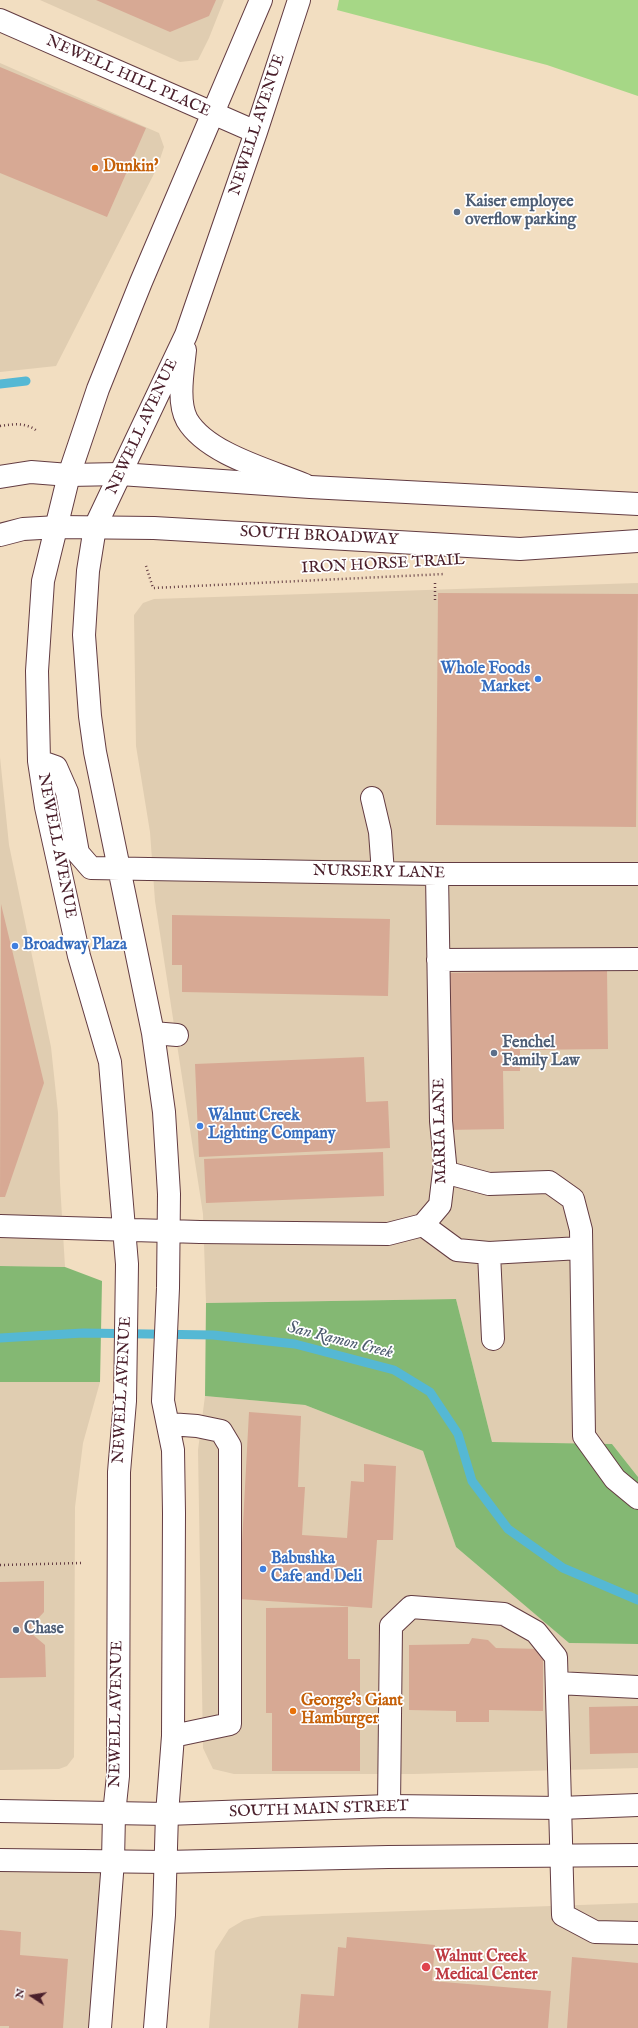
<!DOCTYPE html>
<html>
<head>
<meta charset="utf-8">
<style>
  body { margin:0 }
  #map { position:relative; width:638px; height:2028px; overflow:hidden; background:#f2dec1; font-family:"IM FELL English",serif }
  canvas { display:block }
  .north { position:absolute; left:12px; top:1976px; width:40px; height:40px; -webkit-text-stroke:3px #fff; paint-order:stroke; rotate:282deg; font-size:11px; font-weight:700; line-height:16px; text-align:center; color:#4a1f2b }
  .north::after { content:''; display:block; margin:auto; width:14px; height:18px; background:#4a1f2b; clip-path:polygon(50% 0,100% 100%,50% 72%,0 100%) }
</style>
</head>
<body>
<div id="map">
<canvas width="638" height="2028"></canvas>
<div class="north">N</div>
</div>
<script>
const context = document.querySelector('canvas').getContext('2d');
context.lineJoin = 'round';
function fill(path, color) { context.fillStyle = color; context.fill(path, 'evenodd'); }
function stroke(path, color, width, dash) { context.strokeStyle = color; context.lineWidth = width; context.lineCap = dash ? 'butt' : 'round'; context.setLineDash(dash || []); context.stroke(path); }
function drawText(font, color, halo, rows, align = 'center') {
  context.font = font + ' "IM FELL English",serif'; context.lineWidth = 3.5; context.setLineDash([]); context.textBaseline = 'middle'; context.strokeStyle = halo; context.fillStyle = color; for (const [text, x, y, turn = 0] of rows) {
    context.save(); context.translate(x, y); context.rotate((+turn || 0) * Math.PI / 180); context.textAlign = isNaN(turn) ? turn : align; if (halo) context.strokeText(text, 0, 0); context.fillText(text, 0, 0); context.restore();
  }
}
fill(new Path2D(`
  M40,0H224L209,38L198,60L180,62Z
  M0,63L159,133L164,147L157,168L56,366L0,372Z
  M638,583V1477L612,1444L492,1442L456,1299L206,1303L203,1214L155,901L150,832L136,746L134,615L143,603L154,599Z
  M0,757L9,845L51,1047L58,1113L60,1183L65,1267L0,1266Z
  M69,1381L100,1382L83,1443L75,1507L74,1757L67,1766L59,1769L0,1770V1382Z
  M205,1396L305,1405L423,1451L456,1547L569,1643L638,1644V1768L414,1774H234L213,1769L203,1748L198,1450Z
  M0,1860L113,1861L100,2028H0Z
  M638,1903V2028H209L215,1951L229,1929L244,1920L262,1916Z`), '#e0cdb1');
fill(new Path2D(`
  M339,0H638V96L547,65L337,10Z`), '#a6d786');
fill(new Path2D(`
  M0,1266L65,1267L102,1281L100,1382H0Z
  M456,1299L492,1442L612,1444L638,1477V1644L569,1643L456,1547L423,1451L305,1405L205,1396L206,1303Z`), '#84b873');
stroke(new Path2D(`
  M0,384L26,381
  M0,1338L83,1333L213,1335L295,1344L394,1370L430,1392L458,1434L472,1481L508,1529L563,1568L638,1600`), '#55b8d4', 9);
fill(new Path2D(`
  M96,0H216L209,16L170,32Z
  M0,67L146,128L107,217L0,173Z
  M438,593L638,594L636,827L436,825Z
  M1,904L44,1083L5,1197H0Z
  M172,915L390,919L388,996L182,992V965H172Z
  M607,970L608,1049L520,1050V1071H503L504,1129L447,1130L445,973Z
  M364,1057L366,1102L388,1101L390,1148L199,1157L195,1064Z
  M383,1152L384,1196L206,1203L204,1159Z
  M249,1412L301,1416L298,1487H305L302,1535L347,1538L351,1481L364,1482V1464L396,1466L393,1540H377L372,1608L239,1599Z
  M44,1581V1612L31,1626L32,1634L45,1645L46,1677L0,1678V1582Z
  M348,1607V1659H360V1771H272V1713H266V1608Z
  M472,1638L488,1640L496,1648L543,1649V1711L489,1710V1722H456V1711L409,1710V1645L469,1644Z
  M638,1706V1753L590,1754L589,1707Z
  M0,1930L21,1932L20,1955L68,1959L63,2028H9V2026H0Z
  M347,1937L435,1945L432,1981L551,1991L548,2028H298L301,1994L334,1996L338,1947L346,1948Z
  M572,1957L638,1963V2028H567Z`), '#d7a994');
const minor = new Path2D(`
  M0,20L256,132
  M185,350C183,370 177,402 187,420C207,454 269,470 305,485
  M39,761L56,767L67,792L78,853L91,868L437,874H638
  M372,798L380,832L383,873
  M438,960L638,959
  M153,1033L177,1035
  M444,1172L489,1184L549,1182L573,1199L581,1230L584,1436L615,1479L638,1498
  M423,1225L457,1250L489,1253L581,1248
  M0,1226L200,1232L388,1234L423,1225L440,1205L445,1163L441,1121L437,874
  M489,1253L493,1339
  M169,1424L197,1426L221,1431L230,1446V1724L173,1736
  M557,1683L638,1687
  M389,1806L391,1626L411,1607L504,1614L536,1632L556,1657L563,1915L595,1932L638,1933
  M100,2028L113,1861L114,1814L118,1776L119,1472L125,1401L127,1264L110,1062L79,956L46,807L39,761L37,671L43,581L69,475L98,389L141,282L261,0
  M155,2028L164,1915L167,1814L173,1736L174,1513L173,1450L163,1401L168,1288L169,1194L164,1112L153,1033L95,752L90,716L84,635L88,571L95,527L186,335L256,132L299,0`);
const major = new Path2D(`
  M0,477L31,472L69,475L120,474L310,487L638,504
  M0,535L23,529L58,527L154,528L520,549L638,541
  M0,1811L167,1814L389,1806L560,1808L638,1805
  M0,1860L165,1862L388,1857L638,1855`);
stroke(minor, '#633c42', 24);
stroke(major, '#633c42', 24);
stroke(new Path2D(`
  M0,426C14,424 27,422 38,432
  M146,566L153,588L445,574
  M435,583V600
  M0,1565L82,1563`), '#633c42', 2.5, [1, 3]);
stroke(minor, '#fff', 22);
stroke(major, '#fff', 22);
for (const [x, y, r, color] of [
  [95,168,4,"#e8710a"],
  [457,212,4,"#5c6f8a"],
  [538,679,4,"#3f7fe0"],
  [15,946,4,"#3f7fe0"],
  [494,1053,4,"#5c6f8a"],
  [200,1126,4,"#3f7fe0"],
  [263,1569,4,"#3f7fe0"],
  [16,1630,4,"#5c6f8a"],
  [293,1711,4,"#e8710a"],
  [426,1967,5,"#e0444e"]
]) { const dot = new Path2D(); dot.arc(x, y, r, 0, 2 * Math.PI); context.fillStyle = color; context.fill(dot); stroke(dot, '#fff', 1.5); }
drawText('16px', '#4a1f2b', '#fff', [
  ["NEWELL HILL PLACE",128,77,24],
  ["NEWELL AVENUE",258,125,-72],
  ["NEWELL AVENUE",143,427,-65],
  ["SOUTH BROADWAY",319,537,3],
  ["IRON HORSE TRAIL",383,565,-3],
  ["NEWELL AVENUE",56,846,79],
  ["NURSERY LANE",379,873,1],
  ["MARIA LANE",441,1131,-91],
  ["NEWELL AVENUE",123,1390,-87],
  ["NEWELL AVENUE",117,1714,-89],
  ["SOUTH MAIN STREET",319,1810,-2]
]);
drawText('bold 16px', '#c56008', '#fff', [
  ["Dunkin'",103,168],
  ["George's Giant",301,1702],
  ["Hamburger",301,1720]
], 'left');
drawText('bold 16px', '#4e5e75', '#fff', [
  ["Kaiser employee",465,203],
  ["overflow parking",465,221],
  ["Fenchel",502,1044],
  ["Family Law",502,1062],
  ["Chase",24,1630]
], 'left');
drawText('bold 16px', '#366cbe', '#fff', [
  ["Whole Foods",530,670,"right"],
  ["Market",530,688,"right"],
  ["Broadway Plaza",23,946],
  ["Walnut Creek",208,1117],
  ["Lighting Company",208,1135],
  ["Babushka",271,1560],
  ["Cafe and Deli",271,1578]
], 'left');
drawText('bold 16px', '#be3a42', '#fff', [
  ["Walnut Creek",435,1958],
  ["Medical Center",435,1976]
], 'left');
drawText('italic 17px', '#4e5c6f', '#fff', [
  ["San Ramon Creek",340,1341,14]
]);
</script>
</body>
</html>
